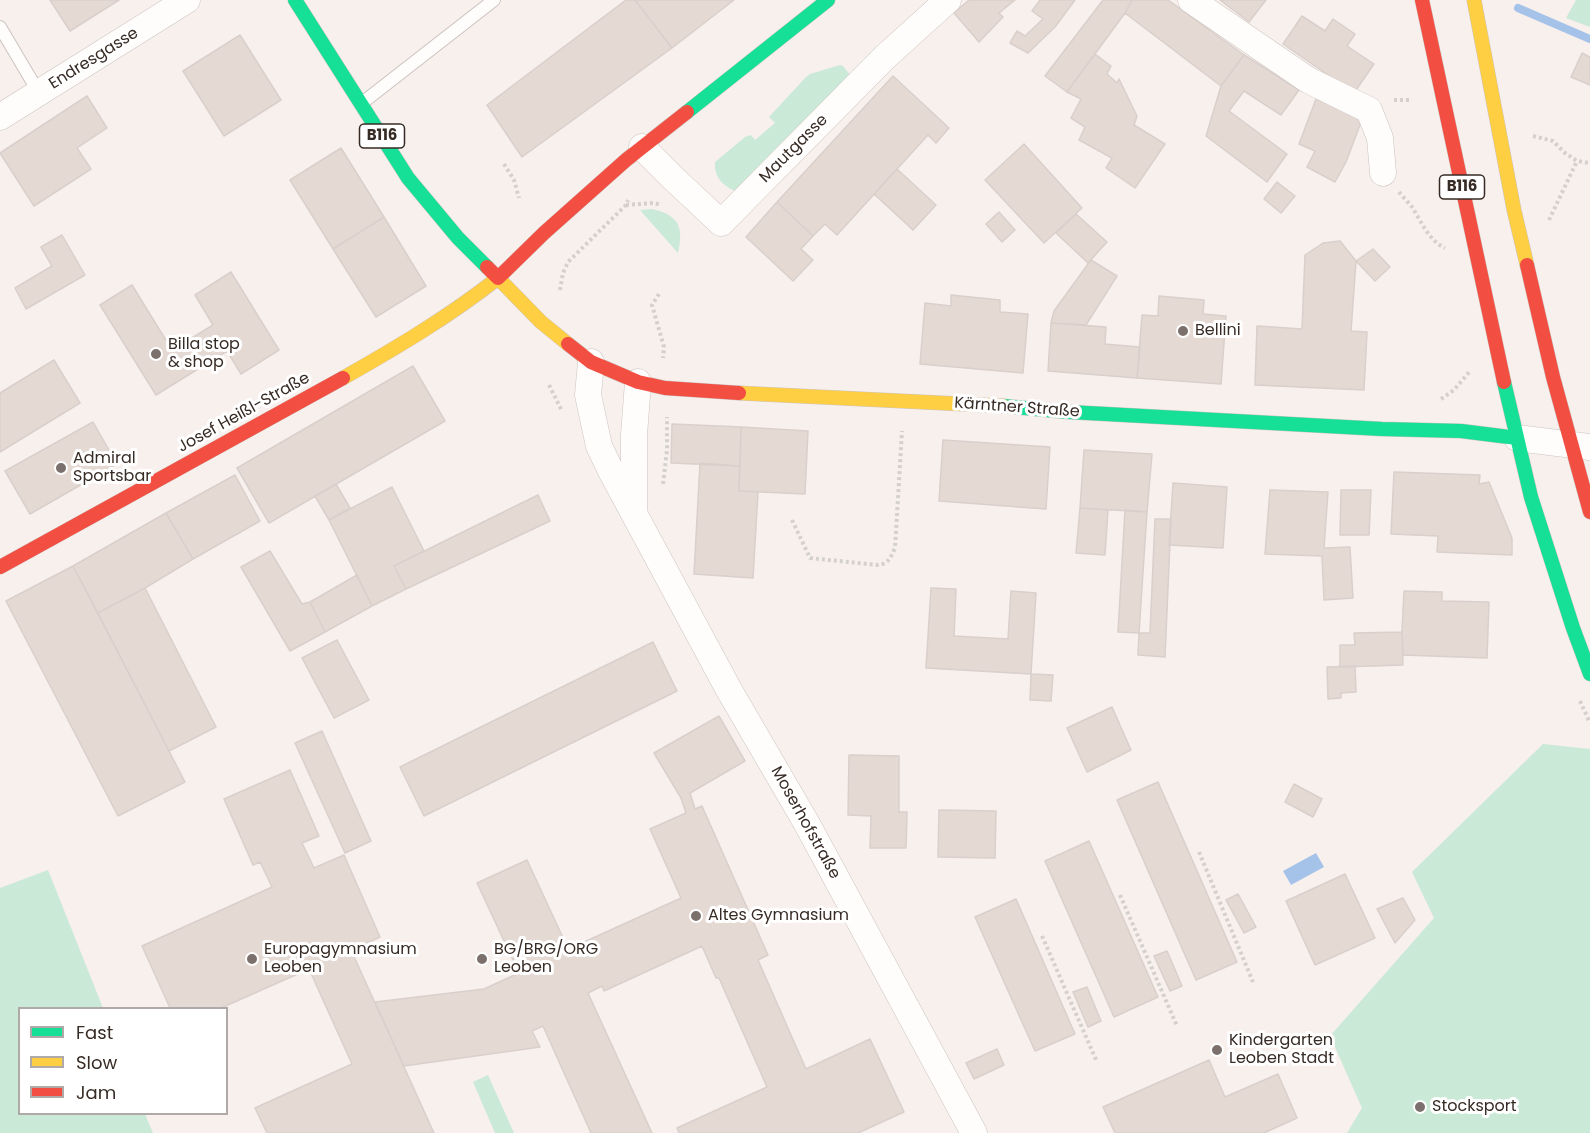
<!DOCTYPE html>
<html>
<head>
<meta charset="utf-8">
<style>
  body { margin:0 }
  #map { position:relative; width:1590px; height:1133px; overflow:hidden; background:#f8f0ed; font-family:Poppins,sans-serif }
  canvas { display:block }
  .legend { position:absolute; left:18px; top:1007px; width:210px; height:108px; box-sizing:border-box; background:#fff; border:2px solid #afaaa8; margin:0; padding:8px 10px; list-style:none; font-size:18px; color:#372b25 }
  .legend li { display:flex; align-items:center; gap:12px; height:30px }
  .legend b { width:30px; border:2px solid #afaaa8 }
</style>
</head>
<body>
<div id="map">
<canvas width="1590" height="1133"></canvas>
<ul class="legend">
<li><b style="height:8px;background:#16e098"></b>Fast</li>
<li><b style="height:8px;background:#ffcf43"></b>Slow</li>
<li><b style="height:8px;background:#f24e42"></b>Jam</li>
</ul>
</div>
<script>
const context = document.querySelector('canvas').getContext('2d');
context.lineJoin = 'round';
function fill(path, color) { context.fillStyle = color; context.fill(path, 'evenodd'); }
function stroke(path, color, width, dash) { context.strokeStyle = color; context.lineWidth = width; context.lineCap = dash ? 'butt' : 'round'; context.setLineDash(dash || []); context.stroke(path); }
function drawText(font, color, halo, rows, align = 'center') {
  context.font = font + ' Poppins,sans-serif'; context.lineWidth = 6; context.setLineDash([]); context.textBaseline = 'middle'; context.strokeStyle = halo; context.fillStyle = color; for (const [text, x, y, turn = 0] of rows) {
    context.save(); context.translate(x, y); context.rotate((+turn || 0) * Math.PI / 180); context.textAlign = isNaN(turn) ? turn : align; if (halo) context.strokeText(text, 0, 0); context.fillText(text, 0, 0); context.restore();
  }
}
fill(new Path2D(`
  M1576,0H1590V27L1566,18Z
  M840,65L843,66L851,76L735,191C722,185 714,177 715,162L745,137L751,135L755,140L775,123L769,117L806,77L810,74Z
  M652,209C679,215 684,227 678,253L640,210Z
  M1543,744L1590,749V1133H1347L1362,1108L1330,1036L1434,918L1412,872Z
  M48,870L103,1008H20V1114H145L153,1133H0V888Z
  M488,1075L514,1133H495L473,1082Z`), '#cae9d6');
fill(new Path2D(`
  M1316,853L1324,867L1291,885L1283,871Z`), '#a5c2e9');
stroke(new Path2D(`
  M1518,8L1590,39`), '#a5c2e9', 8);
const building = new Path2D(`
  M50,0H119L70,31Z
  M626,0H635L672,48L522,157L487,105Z
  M635,0H734L672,48Z
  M969,0H1015L999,13L1003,17L979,42L954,13Z
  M1040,0H1075L1055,27L1028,53L1010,43L1017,31L1025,36L1043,19L1032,11Z
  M1103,0H1132L1125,13L1067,92L1045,76Z
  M1132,0H1168L1244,55L1221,86L1125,13Z
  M1220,0H1266L1249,22Z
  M1302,16L1325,31L1333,19L1355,34L1347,46L1374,64L1354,93L1283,44Z
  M240,35L281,100L224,136L183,71Z
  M1582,53L1590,57V85L1571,77Z
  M1095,54L1111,66L1107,74L1117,83L1119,79L1137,116L1134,125L1165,144L1135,188L1106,168L1112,158L1079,140L1085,127L1071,118L1081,99L1067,92Z
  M1244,55L1299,90L1281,115L1244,91L1229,111L1287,154L1267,182L1206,136L1221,86Z
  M893,76L949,128L936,143L928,135L837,235L825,224L813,236L777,202Z
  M87,96L107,128L77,148L91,169L34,206L0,153Z
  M1316,99L1363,117L1346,162L1335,182L1307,167L1315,151L1299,144Z
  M1024,144L1082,208L1044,243L985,180Z
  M341,148L384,217L333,249L290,180Z
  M897,169L936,205L913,230L874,194Z
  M1277,182L1295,196L1281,213L1264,199Z
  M777,202L813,236L801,249L813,260L793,281L746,237Z
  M999,212L1015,230L1002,242L986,224Z
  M1076,214L1107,242L1088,263L1056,233Z
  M384,217L426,286L376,317L333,249Z
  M62,235L85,275L26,309L15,288L52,266L41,247Z
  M1340,241L1356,261L1351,331L1367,332L1364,390L1255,385L1257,326L1302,329L1305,255L1323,243Z
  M1373,249L1390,267L1375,281L1356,261Z
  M1091,260L1117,276L1086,325L1051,323L1054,311Z
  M231,272L279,350L241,374L227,351L156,395L100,305L132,285L172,350L213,325L195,295Z
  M951,295L1000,300V312L1028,314L1023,373L920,364L925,303L951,306Z
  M1159,296L1204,300L1203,314L1226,316L1221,384L1137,378L1142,315L1158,316Z
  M1051,323L1106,327L1105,344L1140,347L1137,378L1048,371Z
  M54,360L80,403L0,452V393Z
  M413,366L445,421L269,523L237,468Z
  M93,422L117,464L30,514L5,471Z
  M672,424L741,427L740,466L671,463Z
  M741,427L808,431L805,494L739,491Z
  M943,440L1050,447L1046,509L939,501Z
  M1084,450L1152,454L1147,512L1080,508Z
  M700,463L740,466L739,491L758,492L753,578L694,574Z
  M1394,472L1480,475L1479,484L1489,482L1512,538V555L1437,552L1438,536L1391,534Z
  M235,475L260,521L193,559L166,513Z
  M1173,483L1227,487L1223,548L1169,545Z
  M336,484L350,508L329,520L315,496Z
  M392,487L424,551L394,566L406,589L372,606L329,520Z
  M1270,490L1328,492L1324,548L1350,547L1353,598L1324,600L1322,556L1265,554Z
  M1341,490H1371L1369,535H1340Z
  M538,495L550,521L406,589L394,566Z
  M1080,508L1108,510L1105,555L1076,553Z
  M1125,510L1147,512L1139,633L1118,632Z
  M166,513L193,559L145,588L98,613L73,566Z
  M1155,519H1171L1165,657L1138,655L1139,633H1150Z
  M270,551L302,604L310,602L325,632L290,651L241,567Z
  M73,566L185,782L118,816L6,601Z
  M357,575L372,606L325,632L310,602Z
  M145,588L216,727L169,751L98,613Z
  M931,588L956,589L954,636L1008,639L1011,591L1036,593L1031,674L926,668Z
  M1404,591L1442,592V601L1489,602L1487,658L1403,655L1402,632Z
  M1402,632L1403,665L1340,667V645H1355L1354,633Z
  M337,640L369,700L334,718L302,658Z
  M653,642L677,691L424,816L400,767Z
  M1355,666L1356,692L1341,693V698L1328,699L1327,667Z
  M1031,674L1053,675L1051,701L1030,700Z
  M1112,707L1131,750L1087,772L1067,728Z
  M719,716L745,761L690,793L695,809L702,806L768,955L758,960L806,1069L870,1039L904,1112L858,1133H679L677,1128L767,1087L719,978H716L702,946L604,991L602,986L588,993L652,1133H591L543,1026L532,1031L540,1047L404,1066L375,1002L484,989L519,973L477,883L527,860L571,955L585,949L582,943L681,898L650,829L686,813L681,798L654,753Z
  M322,731L371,841L345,853L295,743Z
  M849,755L899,756V812H907L906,848H870L871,816L848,815Z
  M290,770L319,836L302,843L314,868L344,855L380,937L351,950L434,1133H267L255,1108L352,1064L309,969L221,1008H170L142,946L272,887L260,862L253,865L224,799Z
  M1158,782L1237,962L1196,980L1117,800Z
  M1294,784L1322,799L1313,817L1285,802Z
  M939,810L996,811L995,858L938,857Z
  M1089,841L1158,997L1114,1017L1045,861Z
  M1345,874L1375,938L1315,965L1286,901Z
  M1238,894L1256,927L1244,933L1226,900Z
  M1403,898L1415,920L1395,943L1377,909Z
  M1016,899L1075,1034L1035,1051L975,917Z
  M1167,951L1182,986L1170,991L1154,956Z
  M1087,987L1101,1021L1088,1027L1073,992Z
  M997,1049L1004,1065L974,1079L966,1063Z
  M1209,1060L1225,1097L1278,1074L1297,1118L1264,1133H1115L1103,1107Z`);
fill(building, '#e5d9d4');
stroke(building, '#d9cfcb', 1.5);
const lane = new Path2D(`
  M0,27L39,93
  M362,103L494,0`);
const street = new Path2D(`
  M1191,0L1308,80L1369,110L1380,138L1383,173
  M0,117L187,0
  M642,147L672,177L721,223L885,57L948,0
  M591,362L588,395L599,446L610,469L729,690L807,824L974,1133
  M1517,438L1590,447
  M634,510V435L638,382`);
const fast = new Path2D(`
  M295,0L408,178L458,238L487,267
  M687,112L828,0
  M1504,382L1531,497L1573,628L1590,674
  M1003,406L1069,412L1382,429L1461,431L1517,438`);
const slow = new Path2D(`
  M1474,0L1514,210L1527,265
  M343,378C396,348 450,316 498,278L541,322L568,344
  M739,393L1003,406`);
const jam = new Path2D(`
  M1422,0L1504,382
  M1527,265L1553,377L1590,512
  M487,267L498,278L544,233L626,160L687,112
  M568,344L591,362L638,382L665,388L739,393
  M0,567L343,378`);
stroke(lane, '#ccc3bf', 14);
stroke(street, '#ccc3bf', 27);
stroke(fast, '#ccc3bf', 15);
stroke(slow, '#ccc3bf', 15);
stroke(jam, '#ccc3bf', 15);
stroke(new Path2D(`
  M1394,100H1411
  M1533,136L1553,141L1565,153L1577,161L1590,163
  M504,164L514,180L519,198
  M1399,192C1403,197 1408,202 1412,207C1421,221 1429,241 1445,248
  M626,205L654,203L661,205
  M1549,220L1577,161
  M560,290L563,273L568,262L626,205L628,200
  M659,294L652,305L664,347L663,358
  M549,385L562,411
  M1441,399L1454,390L1470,371
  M663,484L667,450V417
  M792,520L810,558L877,565C889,564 890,558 895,548L902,431
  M1580,701L1590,723
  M1199,852L1253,982
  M1120,895L1177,1026
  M1042,936L1097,1062`), '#d4d0ce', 4, [3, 3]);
stroke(lane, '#fefdfc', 12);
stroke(street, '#fefdfc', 26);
stroke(fast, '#16e098', 14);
stroke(slow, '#ffcf43', 14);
stroke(jam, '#f24e42', 14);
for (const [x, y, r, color] of [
  [1183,331,6,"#7b706b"],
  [156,354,6,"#7b706b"],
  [61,468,6,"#7b706b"],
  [696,916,6,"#7b706b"],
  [252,959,6,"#7b706b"],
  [482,959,6,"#7b706b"],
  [1217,1050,6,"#7b706b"],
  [1420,1107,6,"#7b706b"]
]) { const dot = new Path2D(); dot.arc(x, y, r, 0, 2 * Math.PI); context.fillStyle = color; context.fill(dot); stroke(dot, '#fff', 2); }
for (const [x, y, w] of [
  [382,136,45],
  [1462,187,45]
]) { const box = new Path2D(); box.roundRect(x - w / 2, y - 12, w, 24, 4.5); context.fillStyle = '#fff'; context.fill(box); stroke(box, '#372b25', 1.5); }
drawText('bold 15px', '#372b25', null, [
  ["B116",382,136],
  ["B116",1462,187]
]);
drawText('16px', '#372b25', '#fff', [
  ["Endresgasse",94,59,-32],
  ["Mautgasse",794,149,-45],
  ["Kärntner Straße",1017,408,4],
  ["Josef Heißl-Straße",244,413,-29],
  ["Moserhofstraße",805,823,61]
]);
drawText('16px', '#372b25', '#fff', [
  ["Bellini",1195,331],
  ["Billa stop",168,345],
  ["& shop",168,363],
  ["Admiral",73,459],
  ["Sportsbar",73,477],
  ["Altes Gymnasium",708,916],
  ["Europagymnasium",264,950],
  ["Leoben",264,968],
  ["BG/BRG/ORG",494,950],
  ["Leoben",494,968],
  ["Kindergarten",1229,1041],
  ["Leoben Stadt",1229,1059],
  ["Stocksport",1432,1107]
], 'left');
</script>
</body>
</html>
